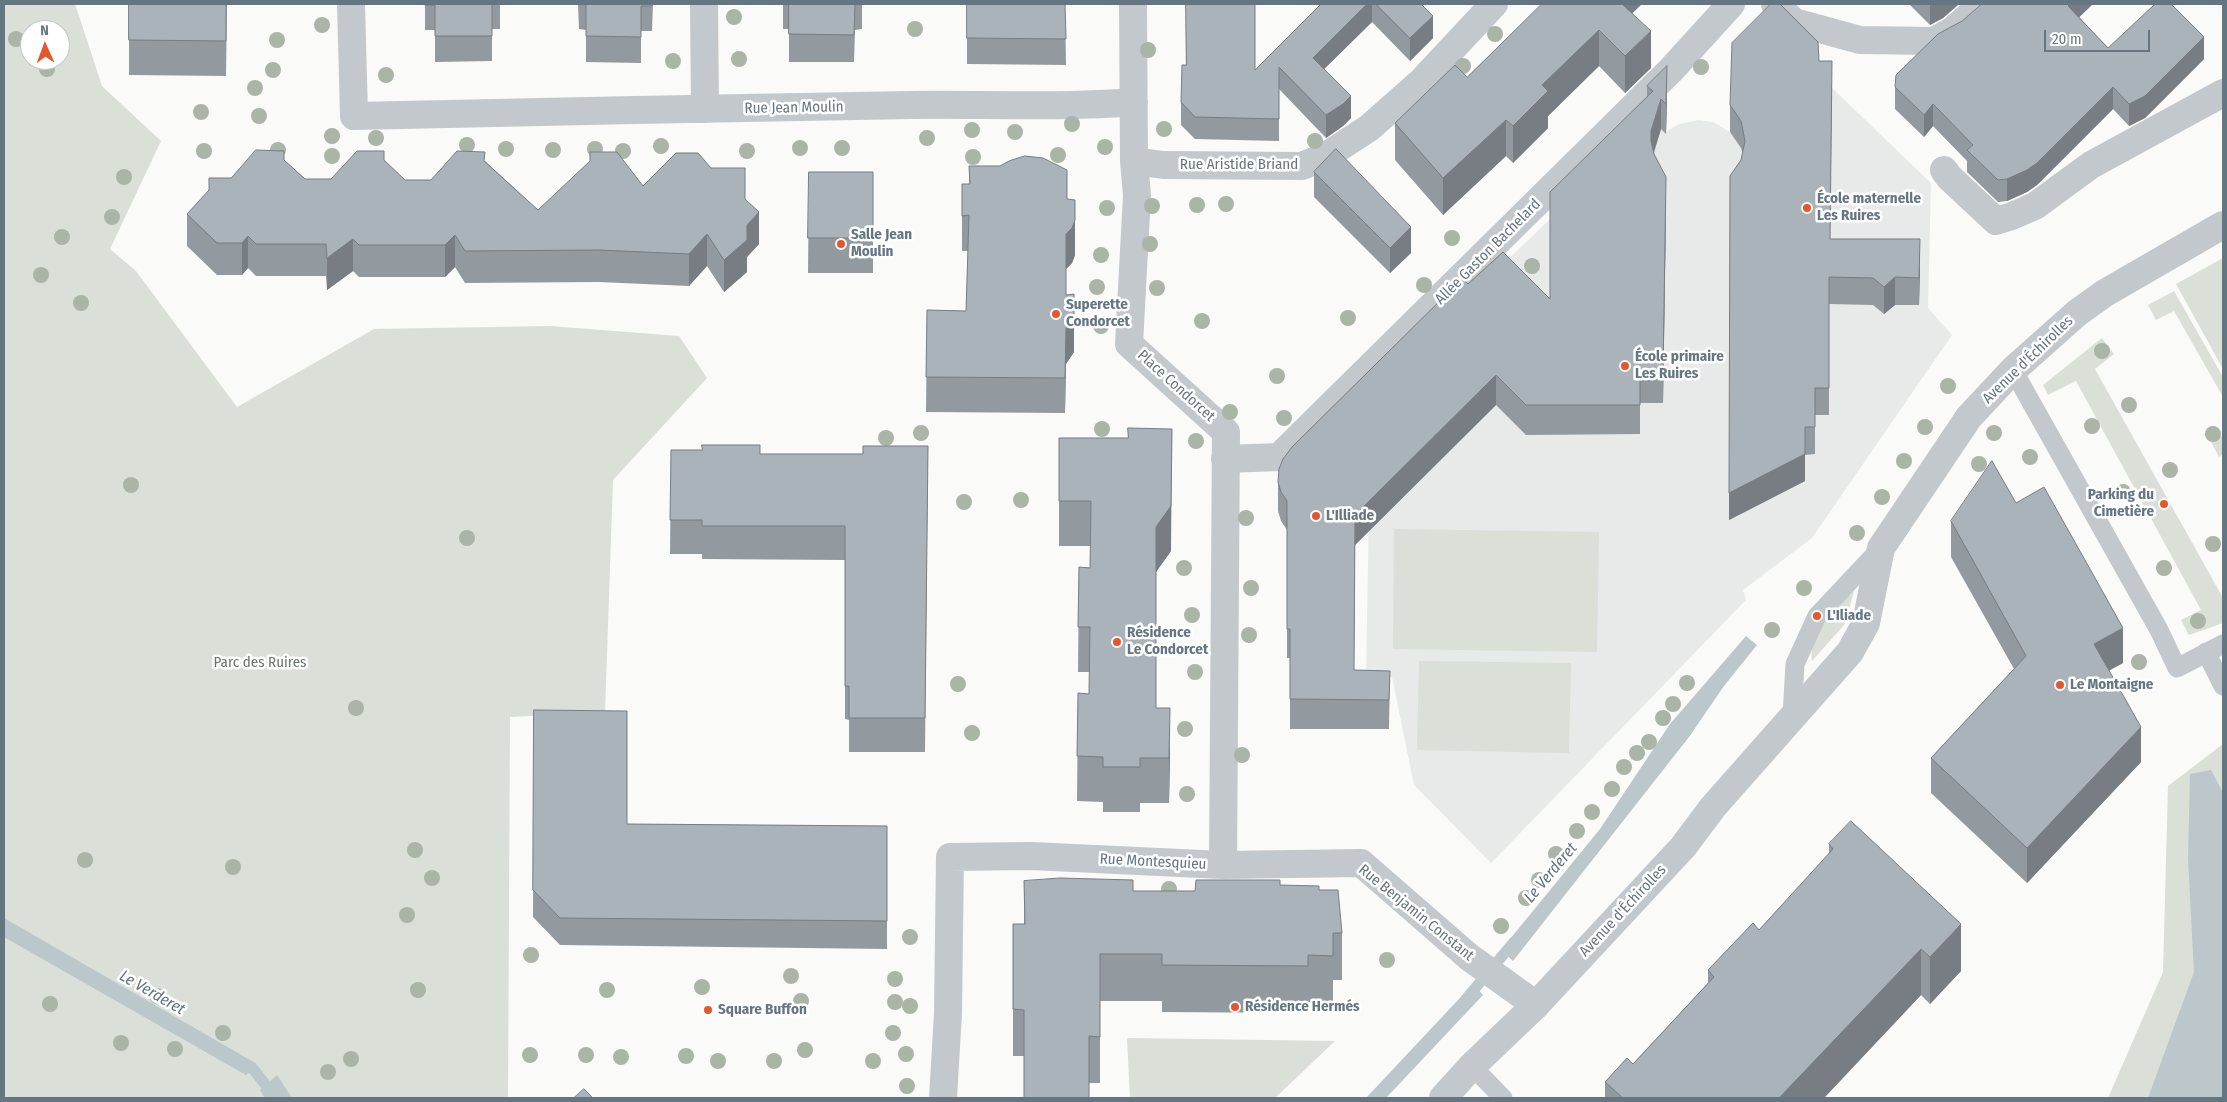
<!DOCTYPE html>
<html>
<head>
<meta charset="utf-8">
<style>
  body { margin:0 }
  #map { position:relative; width:2227px; height:1102px; overflow:hidden; background:#fafaf8; font-family:"Fira Sans Condensed",sans-serif }
  canvas { display:block }
  .frame { position:absolute; inset:0; border:5px solid #657683; pointer-events:none }
  .north { position:absolute; left:20px; top:20px; width:50px; height:50px; box-sizing:border-box; background:#fff; border:1px solid #c1c8cd; border-radius:50%; rotate:358deg; font-size:14px; font-weight:700; line-height:20px; text-align:center; color:#657683 }
  .north::after { content:''; display:block; margin:auto; width:18px; height:22px; background:#e4572e; clip-path:polygon(50% 0,100% 100%,50% 72%,0 100%) }
  .scale { position:absolute; left:2044px; top:30px; width:106px; height:22px; box-sizing:border-box; border:2px solid #657683; border-top:0; padding-left:6px; font-size:15px; line-height:18px; white-space:nowrap; color:#657683; -webkit-text-stroke:4px #fff; paint-order:stroke }
</style>
</head>
<body>
<div id="map">
<canvas width="2227" height="1102"></canvas>
<div class="frame"></div>
<div class="north">N</div>
<div class="scale">20 m</div>
</div>
<script>
const context = document.querySelector('canvas').getContext('2d');
context.lineJoin = 'round';
function fill(path, color) { context.fillStyle = color; context.fill(path, 'evenodd'); }
function stroke(path, color, width, dash) { context.strokeStyle = color; context.lineWidth = width; context.lineCap = dash ? 'butt' : 'round'; context.setLineDash(dash || []); context.stroke(path); }
function drawText(font, color, halo, rows, align = 'center') {
  context.font = font + ' "Fira Sans Condensed",sans-serif'; context.lineWidth = 5; context.setLineDash([]); context.textBaseline = 'middle'; context.strokeStyle = halo; context.fillStyle = color; for (const [text, x, y, turn = 0] of rows) {
    context.save(); context.translate(x, y); context.rotate((+turn || 0) * Math.PI / 180); context.textAlign = isNaN(turn) ? turn : align; if (halo) context.strokeText(text, 0, 0); context.fillText(text, 0, 0); context.restore();
  }
}
fill(new Path2D(`
  M1732,70L1819,88H1832L1931,183L1928,308L1952,335L1812,538L1743,590L1746,600L1491,863L1414,785L1392,677L1366,676L1369,506L1497,270L1667,107L1666,132L1679,124L1698,120L1713,122L1730,132Z`), '#e8e9e9');
fill(new Path2D(`
  M4,4H75L102,86L161,141L110,249L136,271L237,407L374,329L550,326L679,336L707,378L613,480L605,712L510,717L508,1098H4ZM30,30H60V60H30Z
  M2223,258V369L2176,284Z
  M2174,291L2223,377V397L2174,311L2156,320L2148,305Z
  M2102,338L2114,354L2095,369L2223,598V623L2189,635L2181,620L2201,610L2076,381L2048,395L2043,385Z
  M2223,435V454L2219,457L2211,442Z
  M1394,529L1599,532L1597,652L1393,649Z
  M1850,589L1854,591L1845,624L1812,661C1808,632 1833,609 1850,589Z
  M1419,661L1571,663L1569,753L1417,750Z
  M2223,744V1098H2108L2163,972L2168,786Z
  M1127,1038L1335,1041L1275,1098H1130Z`), '#dadfd7');
fill(new Path2D(`
  M1746,636L1757,645L1724,686L1689,737L1513,961L1501,950L1600,829L1670,724Z
  M2211,770L2223,793V1098H2148L2194,972L2188,859L2190,774Z
  M4,918L257,1064L246,1075L4,937Z
  M1473,984L1483,995L1386,1098H1366Z
  M277,1075L292,1098H265L260,1090Z`), '#bbc7cb');
stroke(new Path2D(`
  M1466,999L1514,942
  M239,1061L254,1070L276,1098`), '#bbc7cb', 11);
stroke(new Path2D(`
  M2013,370L2159,630L2177,668L2223,644
  M2206,652L2223,686
  M1792,716L1795,664L1817,616L1880,549
  M1472,1066L1503,1098`), '#c3c8cc', 19);
stroke(new Path2D(`
  M1775,4L1794,22L1860,40L1934,41L1952,31L1983,4
  M1225,459L1279,457L1671,70L1731,4`), '#c3c8cc', 28);
stroke(new Path2D(`
  M351,4L354,116C540,111 725,109 911,105C985,104 1060,108 1134,102
  M704,4L705,109
  M1133,4L1134,161L1137,195L1129,344L1226,432L1223,865
  M1134,161L1163,165L1302,166L1326,156L1369,128L1421,82L1494,4
  M1944,170L1949,177L1996,221L2012,216L2035,206L2091,165L2223,93
  M943,1098L948,1013L950,857L1031,856L1223,865L1361,863L1469,957L1536,1005`), '#c3c8cc', 28);
stroke(new Path2D(`
  M1443,1098L1472,1066L1536,1005L1683,847L1713,807L1850,652L1866,623L1881,548L1969,417L2013,370L2077,313L2105,293L2223,225`), '#c3c8cc', 28);
context.fillStyle = '#aab4a7';
for (const [x, y] of [
  [734,17],
  [322,25],
  [915,29],
  [1495,34],
  [16,39],
  [277,40],
  [1148,50],
  [739,59],
  [673,61],
  [1463,66],
  [1701,67],
  [47,69],
  [273,70],
  [386,75],
  [255,88],
  [201,112],
  [259,116],
  [1072,124],
  [1164,129],
  [972,130],
  [1015,132],
  [332,136],
  [376,138],
  [927,138],
  [1315,141],
  [467,145],
  [661,146],
  [1105,147],
  [800,148],
  [842,148],
  [506,149],
  [595,149],
  [278,150],
  [553,150],
  [204,151],
  [623,151],
  [747,151],
  [1058,155],
  [332,156],
  [973,157],
  [124,177],
  [1226,204],
  [1197,205],
  [1152,206],
  [1107,208],
  [112,217],
  [62,237],
  [1452,238],
  [1150,244],
  [1101,255],
  [1532,266],
  [41,275],
  [1424,285],
  [1097,287],
  [1157,288],
  [81,303],
  [1348,318],
  [1202,321],
  [1101,326],
  [2102,351],
  [1277,376],
  [1948,386],
  [2129,405],
  [1230,412],
  [1284,418],
  [2092,426],
  [1925,427],
  [1102,429],
  [921,433],
  [1994,433],
  [2213,434],
  [886,438],
  [1196,441],
  [2030,457],
  [1904,461],
  [1979,464],
  [2170,470],
  [131,485],
  [2123,492],
  [1882,497],
  [1021,500],
  [964,502],
  [1246,518],
  [1857,533],
  [467,538],
  [2213,544],
  [1184,568],
  [2164,568],
  [1251,588],
  [1804,588],
  [1192,615],
  [2198,621],
  [1772,630],
  [1249,635],
  [2139,662],
  [1195,672],
  [1687,683],
  [958,684],
  [1673,704],
  [356,708],
  [1663,718],
  [1185,729],
  [972,733],
  [1649,742],
  [1637,753],
  [1242,755],
  [1624,767],
  [1612,789],
  [1187,794],
  [1592,812],
  [1577,831],
  [415,850],
  [1556,854],
  [85,860],
  [233,867],
  [432,878],
  [1539,880],
  [1169,889],
  [1526,898],
  [407,915],
  [1501,926],
  [910,937],
  [531,955],
  [1387,960],
  [791,976],
  [895,979],
  [702,987],
  [418,990],
  [607,990],
  [157,996],
  [801,1001],
  [895,1002],
  [50,1004],
  [910,1006],
  [223,1033],
  [893,1033],
  [121,1043],
  [175,1049],
  [805,1050],
  [906,1054],
  [530,1055],
  [586,1055],
  [686,1056],
  [621,1057],
  [351,1059],
  [718,1061],
  [774,1061],
  [873,1061],
  [328,1072],
  [907,1086]
]) { context.beginPath(); context.arc(x, y, 8, 0, 2 * Math.PI); context.fill(); }
fill(new Path2D(`
  M129,4H227L226,76L129,75Z
  M425,4H500V29H492V61L435,62V30H425Z
  M578,4H653L652,31H641V63L586,62V30L579,29Z
  M783,4H862V29L855,30L854,62H789V29H783Z
  M967,4H1065L1066,65L967,64Z
  M1321,4H1421L1433,38L1410,61L1372,22L1324,69L1351,118L1343,126L1326,138L1279,89V141L1195,139L1181,125V102L1186,65L1255,70Z
  M1909,4H1959L1943,18L1930,25Z
  M2092,4L2079,17L2108,48L2204,59L2145,118L2129,126L2113,109L2037,185L2027,192L2007,201L1998,202L1967,172V161L1933,126L1924,137L1895,109V87Z
  M1632,14L1651,68L1625,93L1599,66L1548,116V128L1513,163L1506,156L1443,215L1395,160V123L1467,77Z
  M1819,61L1832,88L1830,239L1920,266L1919,305H1895L1884,314L1873,305L1829,304V415H1815V454L1805,455V481L1729,520L1741,160L1743,154L1741,148L1730,132V105Z
  M1647,86L1667,96L1666,134L1661,129L1654,153L1666,206L1663,403H1640V434L1526,435L1496,405L1355,545L1354,670L1390,671L1389,729H1290V658H1287V530L1281,521L1278,511V482L1468,284L1550,299L1647,96Z
  M284,160L305,179H331L384,161L405,180H431L485,161L538,210L643,186L711,168L745,199L759,244L747,257V272L724,292L707,266L689,286L599,282L465,283L455,267L445,277H359L353,271L327,290L326,276H256L248,268L242,275H217L187,246V214L231,178Z
  M969,166L1067,199L1075,255L1072,263L1066,269V295L1074,330V352L1066,364L1065,413L926,412L927,310L966,311L968,251H962V184H969Z
  M809,172H873V273H808Z
  M1314,172L1411,253L1390,273L1314,197Z
  M1059,438L1171,551L1156,572V708L1170,753L1169,803H1140V812H1103V802L1077,801L1078,693L1089,694L1090,672H1078L1079,567L1090,568L1091,546H1059Z
  M928,446L925,752H849V720L845,719V560L702,559V554H670L671,450L760,454H863Z
  M2016,503L2123,663L2109,670L2141,762L2027,883L1931,793V758L2014,669L1951,557V521Z
  M534,710L627,824L887,826V949L560,945L533,917Z
  M1829,844L1961,971L1930,1004L1921,995L1824,1098H1605V1082L1633,1064L1708,983V970L1759,930L1829,855Z
  M1024,881L1133,891H1195L1280,885L1319,890L1342,933V980H1333V1002H1308V1013L1162,1012V1001H1100V1083H1089L1024,1056H1013V1009L1024,924Z`), '#929a9f');
fill(new Path2D(`
  M1367,4H1372V22L1313,80V58Z
  M1613,4H1642L1613,32Z
  M1930,4H1959L1943,18L1930,25Z
  M2070,4H2092V5L2068,28V6Z
  M1433,16V38L1410,61V38Z
  M1599,30V66L1548,116V128L1513,163V126L1542,85Z
  M1651,31V68L1625,93V56Z
  M2204,37V59L2145,118L2129,126V104Z
  M1667,66V96L1666,134V104Z
  M2113,87V109L2037,185L2027,192L2007,201V179Z
  M1351,96V118L1343,126L1326,138V115Z
  M1661,99V129L1651,160V171V131Z
  M1933,104V126L1924,137V115Z
  M1506,120V156L1443,215V178Z
  M1666,177V206L1663,403V374Z
  M1075,200V255L1072,263L1066,269V328L1074,294V352L1066,364L1065,413L1066,234Z
  M759,212V244L747,257V272L724,292V260L747,225Z
  M1411,227V253L1390,273V248Z
  M707,234V266L689,286V254Z
  M455,235V267L445,277V245Z
  M248,236V268L242,275V243Z
  M353,239V271L327,290V258Z
  M1920,239V266L1919,305V278Z
  M1895,277V305L1884,314V287Z
  M1496,375V405L1355,545V515Z
  M1805,427V481L1729,520V493Z
  M1172,429L1171,551L1156,572V527Z
  M2123,628V663L2094,679V644Z
  M1170,708V753L1169,803V758Z
  M2141,727V762L2027,883V848Z
  M1961,924V971L1930,1004V957Z
  M1921,949V995L1824,1098H1779Z`), '#777d82');
const building = new Path2D(`
  M129,4H226V41L129,40Z
  M425,4H492V36H435V5H425Z
  M579,4H652V6H641V37L586,36V4Z
  M789,4H855L854,35L789,34Z
  M967,4H1065L1066,39L967,38Z
  M1186,4H1255V70L1321,4H1367L1313,58L1351,96L1343,104L1326,115L1279,67V119L1195,117L1181,102L1182,65H1186Z
  M1376,4H1421L1433,16L1410,38Z
  M1542,4H1622L1651,31L1625,56L1599,30L1542,85L1548,91L1513,126L1506,120L1443,178L1395,123L1455,65L1467,77Z
  M1771,4H1780L1818,42L1819,61H1832L1830,239H1920L1919,278L1895,277L1884,287L1873,278L1829,277V388H1815V427H1805V454L1729,493L1730,176L1741,160L1745,141L1741,121L1730,105L1732,43Z
  M1982,4H2070L2068,6L2108,48L2155,4H2171L2204,37L2145,96L2129,104L2113,87L2037,163L2027,170L2007,179L1998,180L1967,150L1973,145L1933,104L1924,115L1895,87L1896,75L1938,34L1962,21Z
  M1667,66L1666,104L1661,99L1651,131V141L1654,154L1666,177L1663,374L1640,373V405H1526L1496,375L1355,515L1354,670L1390,671L1389,700L1290,699V629H1287V501L1281,492L1278,482L1279,469L1283,459L1292,447L1463,278L1468,284L1503,252L1550,299V192L1653,91L1647,86Z
  M1336,149L1411,227L1390,248L1314,172Z
  M256,150L284,151V160L305,179H331L357,151H384V160L405,180H431L457,151L485,152L484,161L538,210L590,161V152H617L643,186L676,153H698L711,168H745V199L759,212L747,225V240L724,260L707,234L689,254L599,250L465,251L455,235L445,245H359L353,239L327,258L326,244H256L248,236L242,243H217L187,214L209,190V178H231Z
  M1025,156L1043,158L1067,170V199L1075,200V220L1072,228L1066,234V295L1074,294V316L1066,328L1065,378L926,377L927,310L966,311L969,215L962,216V184H970L969,166H1000L1009,161Z
  M809,172H873V238H808Z
  M1128,428L1172,429L1171,506L1156,527V708H1170L1169,758H1140V767H1103V757L1077,756L1078,693L1089,694L1090,627H1078L1079,567L1090,568L1091,501H1059V438H1128Z
  M702,445H760V454H863V446H928L925,718H849V686H845V526H702V520H670L671,450H702Z
  M1992,461L2016,503L2044,487L2123,628L2094,644L2141,727L2027,848L1931,758L2026,656L1951,521Z
  M534,710L627,711V824L887,826V921L560,918L533,890Z
  M1851,821L1961,924L1930,957L1921,949L1779,1098H1623L1605,1082L1627,1058L1633,1064L1714,977L1708,970L1753,923L1759,930L1833,849L1829,844Z
  M1060,878L1133,880V891H1195L1196,880H1280V885L1319,886V890H1338L1342,933H1333V956L1308,955V966L1162,965V954H1100V1037L1089,1036V1098H1024V1010L1013,1009V924H1025L1024,881Z
  M584,1089L593,1098H574Z`);
fill(building, '#aab3b9');
stroke(building, '#777d82', 1);
for (const [x, y, r, color] of [
  [1807,208,5,"#e4572e"],
  [841,244,5,"#e4572e"],
  [1056,314,5,"#e4572e"],
  [1625,366,5,"#e4572e"],
  [2164,504,5,"#e4572e"],
  [1316,516,5,"#e4572e"],
  [1817,616,5,"#e4572e"],
  [1117,642,5,"#e4572e"],
  [2060,685,5,"#e4572e"],
  [1235,1007,5,"#e4572e"],
  [708,1010,5,"#e4572e"]
]) { const dot = new Path2D(); dot.arc(x, y, r, 0, 2 * Math.PI); context.fillStyle = color; context.fill(dot); stroke(dot, '#fff', 2); }
drawText('15px', '#657683', '#fff', [
  ["Rue Jean Moulin",794,108,-1],
  ["Rue Aristide Briand",1239,165],
  ["Allée Gaston Bachelard",1488,252,-45],
  ["Avenue d'Échirolles",2028,360,-44],
  ["Place Condorcet",1176,386,42],
  ["Rue Montesquieu",1153,862,3],
  ["Avenue d'Échirolles",1623,911,-47],
  ["Rue Benjamin Constant",1416,913,39]
]);
drawText('bold 15px', '#657683', '#fff', [
  ["École maternelle",1817,199],
  ["Les Ruires",1817,216],
  ["Salle Jean",851,235],
  ["Moulin",851,252],
  ["Superette",1066,305],
  ["Condorcet",1066,322],
  ["École primaire",1635,357],
  ["Les Ruires",1635,374],
  ["Parking du",2154,495,"right"],
  ["Cimetière",2154,512,"right"],
  ["L'Illiade",1326,516],
  ["L'Iliade",1827,616],
  ["Résidence",1127,633],
  ["Le Condorcet",1127,650],
  ["Le Montaigne",2070,685],
  ["Résidence Hermés",1245,1007],
  ["Square Buffon",718,1010]
], 'left');
drawText('15px', '#687a64', '#fff', [
  ["Parc des Ruires",260,663]
]);
drawText('italic 16px', '#60757c', '#fff', [
  ["Le Verderet",1551,873,-50],
  ["Le Verderet",152,993,30]
]);
</script>
</body>
</html>
